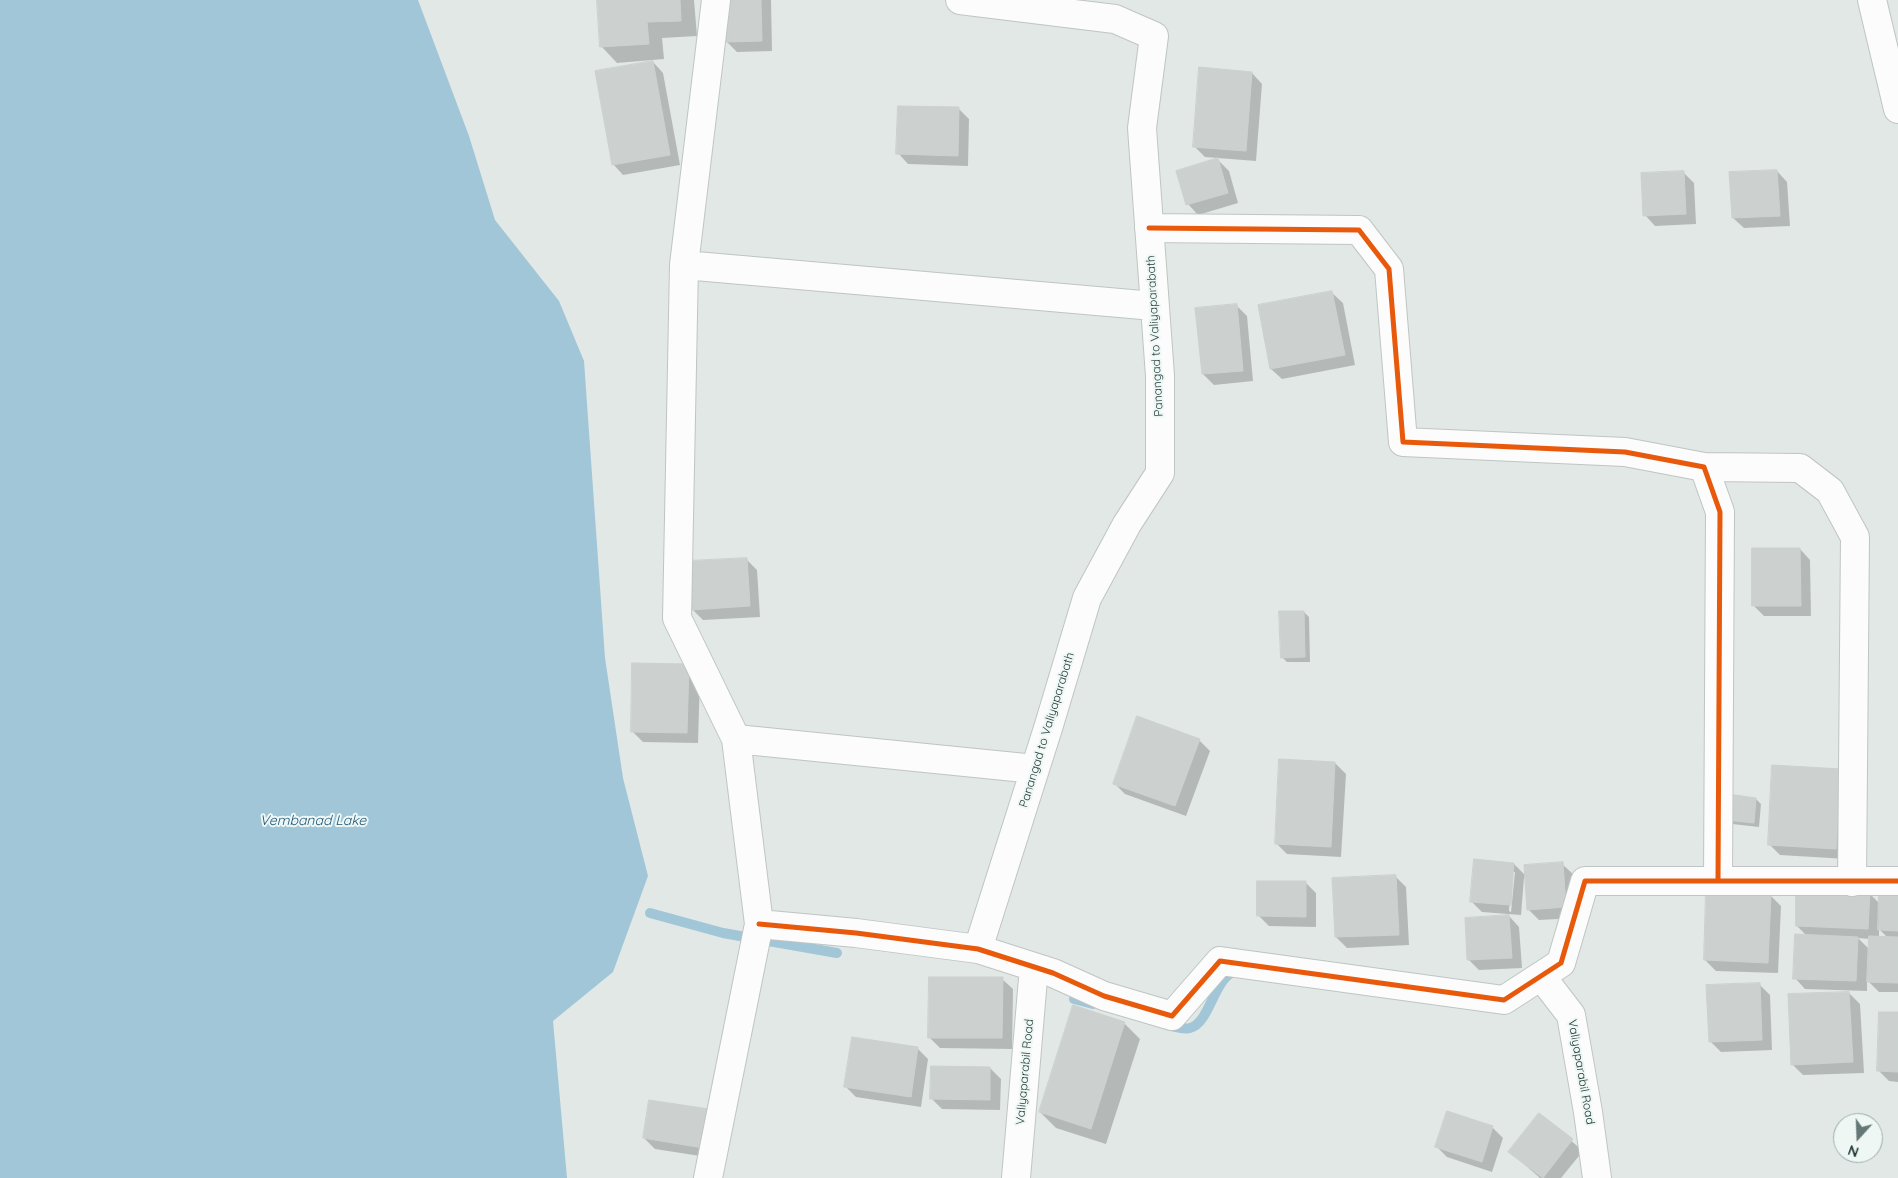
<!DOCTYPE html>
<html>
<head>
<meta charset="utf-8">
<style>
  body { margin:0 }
  #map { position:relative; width:1898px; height:1178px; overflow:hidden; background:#e2e8e6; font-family:Quicksand,sans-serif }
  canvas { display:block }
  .north { position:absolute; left:1833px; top:1113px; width:50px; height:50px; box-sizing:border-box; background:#eff7f5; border:1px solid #9caca9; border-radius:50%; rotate:200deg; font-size:14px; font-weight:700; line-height:20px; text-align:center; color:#203b38 }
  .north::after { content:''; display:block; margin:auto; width:18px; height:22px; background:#647875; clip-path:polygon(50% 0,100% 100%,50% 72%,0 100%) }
</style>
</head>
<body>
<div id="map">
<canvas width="1898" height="1178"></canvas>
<div class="north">N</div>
</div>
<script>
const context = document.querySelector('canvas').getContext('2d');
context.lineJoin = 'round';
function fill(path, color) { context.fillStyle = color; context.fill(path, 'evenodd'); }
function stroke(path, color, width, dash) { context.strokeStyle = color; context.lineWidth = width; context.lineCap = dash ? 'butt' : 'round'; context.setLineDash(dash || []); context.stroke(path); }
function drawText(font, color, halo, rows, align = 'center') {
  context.font = font + ' Quicksand,sans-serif'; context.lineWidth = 4; context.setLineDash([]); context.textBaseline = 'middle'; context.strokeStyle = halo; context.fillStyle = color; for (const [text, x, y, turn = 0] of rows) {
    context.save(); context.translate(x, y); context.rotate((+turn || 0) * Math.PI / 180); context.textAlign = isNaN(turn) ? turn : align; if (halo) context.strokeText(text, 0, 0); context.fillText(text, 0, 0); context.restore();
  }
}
fill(new Path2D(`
  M0,0H418L469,136L495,220L559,301L584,361L605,658L623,778L648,876L613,972L553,1021L567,1178H0Z`), '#a1c6d7');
fill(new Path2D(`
  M598,0H694L697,36L662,38L664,59L617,63L602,47Z
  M726,0H771L772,51L737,52L727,42Z
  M653,62L663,73L680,165L623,175L613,164Z
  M1252,73L1262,84L1256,161L1205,157L1194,146Z
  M958,108L969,119L968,166L908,164L898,153Z
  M1218,160L1229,171L1238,203L1198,215L1188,204Z
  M1777,171L1787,182L1790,226L1744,228L1733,218Z
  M1683,172L1694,183L1696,224L1655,226L1645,215Z
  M1332,293L1343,303L1355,365L1282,379L1271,369Z
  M1236,305L1247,316L1253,381L1214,385L1203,374Z
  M1800,549L1810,560L1811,616H1764L1754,606Z
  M747,560L757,570L760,617L703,620L692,609Z
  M1304,612L1309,617L1310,662H1287L1282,657Z
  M689,666L700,676L698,743L643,742L632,731Z
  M1199,740L1210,751L1186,816L1125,794L1114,783Z
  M1335,763L1346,774L1341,857L1287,854L1276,843Z
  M1840,770L1847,859L1780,855L1770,845Z
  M1756,799L1761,804L1759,827L1732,824L1727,819Z
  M1514,864L1526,876L1562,864L1573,874L1577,918L1539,920L1528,909L1526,878H1524L1521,915L1482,912L1471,901ZM1512,872H1515L1511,912L1509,911Z
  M1395,876L1406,887L1409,945L1347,948L1336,937Z
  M1306,883L1316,893V927L1269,926L1258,915Z
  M1869,893L1880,904L1898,894V992H1879L1867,980V991L1805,989L1795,978L1807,936L1797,926ZM1879,929L1888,938H1879ZM1858,938L1870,939V950Z
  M1770,895L1781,906L1778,973L1716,971L1705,960Z
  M1509,916L1519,927L1522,968L1479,970L1468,959Z
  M1002,979L1013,989L1012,1049L940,1048L929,1037Z
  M1759,984L1770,995L1772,1050L1721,1052L1710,1041Z
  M1849,993L1860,1004L1864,1073L1803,1075L1792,1064Z
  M1074,1007L1125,1024L1140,1039L1106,1144L1056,1128L1040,1112Z
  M1898,1014V1082L1889,1081L1878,1070Z
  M917,1048L928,1059L921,1107L856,1097L846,1087Z
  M990,1068L1001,1079L1000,1110L942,1109L931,1098Z
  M708,1110L713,1158L655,1149L644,1138Z
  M1448,1113L1493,1128L1503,1138L1492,1172L1447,1157L1437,1147Z
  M1540,1114L1583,1151L1561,1178H1540L1510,1152Z`), '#0003');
stroke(new Path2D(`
  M650,913L723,933L837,953
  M1074,999L1093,1004
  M1167,1025C1174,1026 1183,1030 1190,1028C1211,1023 1214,973 1239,970`), '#a1c6d7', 10);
const building = new Path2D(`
  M597,0H680L681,21L647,22L649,44L600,47Z
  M724,0H761L762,41L726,42Z
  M653,61L670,155L612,165L595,71Z
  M1199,67L1252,72L1246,151L1193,147Z
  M898,106L959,107L958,156L896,154Z
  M1218,158L1228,193L1186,205L1176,171Z
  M1777,170L1780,216L1732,218L1729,172Z
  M1684,171L1686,214L1643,216L1641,173Z
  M1332,291L1345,355L1270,369L1258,305Z
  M1237,304L1243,371L1202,374L1195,308Z
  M1752,548H1800L1801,606H1752Z
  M747,558L750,606L691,610L688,561Z
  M1279,611H1304L1305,657L1281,658Z
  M632,663L689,664L687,733L631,732Z
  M1137,716L1200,739L1175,806L1113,784Z
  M1279,759L1335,762L1331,847L1275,844Z
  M1772,765L1841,769L1836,849L1768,845Z
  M1728,794L1756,798L1754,823L1726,820Z
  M1474,859L1514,863L1511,905L1470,902Z
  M1563,862L1566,907L1527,910L1524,865Z
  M1396,875L1399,935L1335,937L1332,878Z
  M1257,881H1306V917L1257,916Z
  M1796,888L1870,891L1868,929L1796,926Z
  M1706,892L1771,894L1768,963L1704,960Z
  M1879,892L1898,893V931L1878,930Z
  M1509,915L1512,958L1467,960L1465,918Z
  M1795,934L1858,937L1856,981L1793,979Z
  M1869,936L1898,937V983L1867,982Z
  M929,977H1003L1002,1038H928Z
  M1760,983L1762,1040L1709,1042L1706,985Z
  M1849,992L1853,1062L1791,1065L1788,994Z
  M1073,1005L1125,1022L1091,1129L1039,1112Z
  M1879,1012H1898V1072L1877,1071Z
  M852,1037L918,1047L911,1097L844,1087Z
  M931,1066L990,1067V1100L930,1099Z
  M649,1100L709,1109L703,1148L643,1138Z
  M1447,1111L1493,1126L1482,1162L1435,1147Z
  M1539,1113L1573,1139L1543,1178L1508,1152Z`);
fill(building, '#ccd1d0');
stroke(building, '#cad1cf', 1);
const street = new Path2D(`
  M716,0L684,265L677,618L736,739
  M960,0L1115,19L1154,36L1142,128L1160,376V473L1127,524L1087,598L1049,725L978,949
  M1872,0L1898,109
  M1149,228L1359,230L1389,269L1403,442L1625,452L1704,467L1720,512L1718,880
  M684,265L1154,306
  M1704,467L1800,468L1830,491L1855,537L1852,882
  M759,924L856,933L978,949L1053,973L1104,996L1172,1016L1220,961L1504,1000L1561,963L1585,881H1898
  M1541,976L1571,1015L1588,1112L1597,1178
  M708,1178L759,924L736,739L1035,769
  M1016,1178L1034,967`);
stroke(street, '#bfc5c3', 30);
stroke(street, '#fbfcfb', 28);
stroke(new Path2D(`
  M1149,228L1359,230L1389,269L1403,442L1625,452L1704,467L1720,512L1718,880
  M759,924L856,933L978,949L1053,973L1104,996L1172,1016L1220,961L1504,1000L1561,963L1585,881H1898`), '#e8590c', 5);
drawText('12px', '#203b38', '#eff7f5', [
  ["Panangad to Valiyaparabath",1155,336,-93],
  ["Panangad to Valiyaparabath",1047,730,-73],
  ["Valiyaparabil Road",1025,1072,-85],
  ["Valiyaparabil Road",1581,1072,80]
]);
drawText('italic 14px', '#195677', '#eff7f5', [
  ["Vembanad Lake",313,821]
]);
</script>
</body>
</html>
